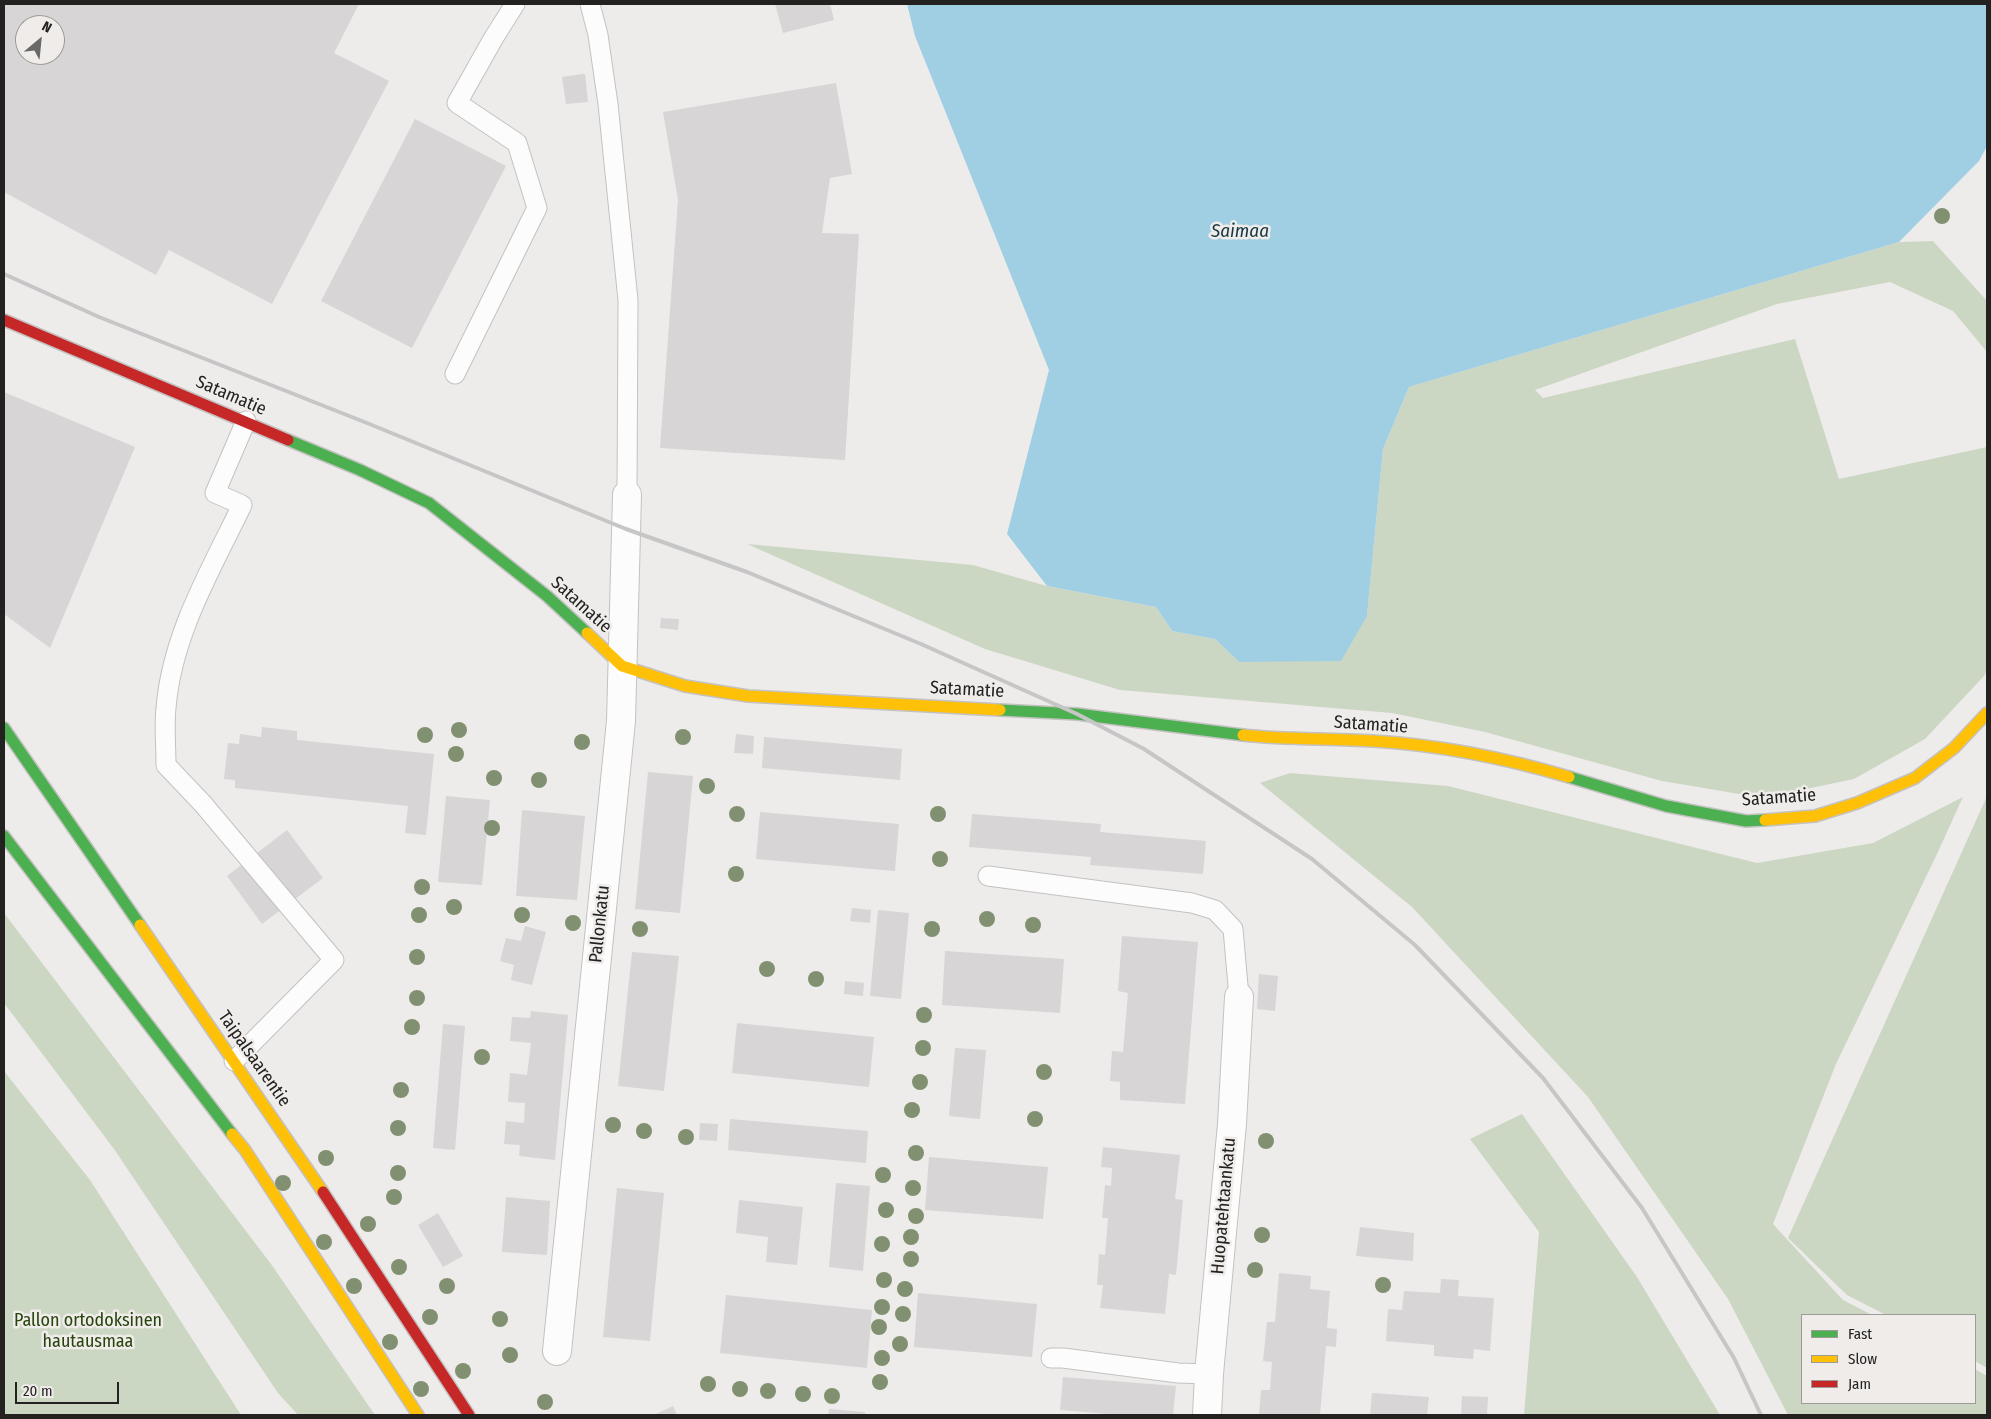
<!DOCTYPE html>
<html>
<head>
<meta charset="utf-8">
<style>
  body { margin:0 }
  #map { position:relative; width:1991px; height:1419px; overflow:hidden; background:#eeeceb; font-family:"Fira Sans Condensed",sans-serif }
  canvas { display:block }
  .frame { position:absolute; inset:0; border:5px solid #232221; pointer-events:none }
  .legend { position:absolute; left:1801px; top:1314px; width:175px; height:90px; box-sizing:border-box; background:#efecea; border:1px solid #9d9b9a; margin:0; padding:6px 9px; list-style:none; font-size:15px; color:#232221 }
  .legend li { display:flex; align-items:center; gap:10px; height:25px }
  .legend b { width:25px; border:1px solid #9d9b9a }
  .north { position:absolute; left:15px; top:15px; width:50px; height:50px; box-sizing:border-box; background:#efecea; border:1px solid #9d9b9a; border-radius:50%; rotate:28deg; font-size:14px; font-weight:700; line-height:20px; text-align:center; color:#232221 }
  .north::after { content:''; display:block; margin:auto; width:18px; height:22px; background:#6a6968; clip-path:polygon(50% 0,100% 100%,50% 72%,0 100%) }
  .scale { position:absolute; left:15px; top:1382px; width:104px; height:22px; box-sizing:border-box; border:2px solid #232221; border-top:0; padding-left:6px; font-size:15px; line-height:18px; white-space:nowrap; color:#232221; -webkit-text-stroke:4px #efecea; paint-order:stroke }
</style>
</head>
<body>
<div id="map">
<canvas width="1991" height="1419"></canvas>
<div class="frame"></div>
<ul class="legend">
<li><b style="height:6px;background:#4caf50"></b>Fast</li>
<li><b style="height:6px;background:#ffc107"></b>Slow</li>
<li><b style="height:6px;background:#c62828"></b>Jam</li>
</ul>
<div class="north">N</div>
<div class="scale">20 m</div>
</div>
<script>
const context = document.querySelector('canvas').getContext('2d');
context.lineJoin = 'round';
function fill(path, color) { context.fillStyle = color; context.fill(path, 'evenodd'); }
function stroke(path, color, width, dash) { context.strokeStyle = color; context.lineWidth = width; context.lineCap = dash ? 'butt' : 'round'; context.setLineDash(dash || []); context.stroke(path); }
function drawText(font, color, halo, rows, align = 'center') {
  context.font = font + ' "Fira Sans Condensed",sans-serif'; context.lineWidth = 5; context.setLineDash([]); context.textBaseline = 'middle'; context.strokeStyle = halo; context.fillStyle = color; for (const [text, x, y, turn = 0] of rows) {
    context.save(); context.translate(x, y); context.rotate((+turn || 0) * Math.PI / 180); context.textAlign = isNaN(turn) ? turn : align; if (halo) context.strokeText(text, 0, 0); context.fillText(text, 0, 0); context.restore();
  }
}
fill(new Path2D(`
  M1933,241L1987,301V352L1953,311L1890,282L1777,304L1535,390L1543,398L1795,339L1839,479L1987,447V670L1984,676L1925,739L1854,779L1763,798L1662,781L1485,732L1392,713L1120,690L985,649L747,544L973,565L1047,586L1156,607L1172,631L1215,639L1239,662L1367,616L1383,449L1409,387L1899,242Z
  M1290,773L1448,786L1757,863L1873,843L1963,797L1937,854L1836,1064L1773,1224L1843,1300L1872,1315H1802V1403H1975V1369L1987,1376V1415H1788L1728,1299L1588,1097L1412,907L1260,783Z
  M1987,796V1368L1975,1361V1315H1886L1847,1295L1788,1238Z
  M4,913L271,1264L375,1415H298L278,1393L114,1149L4,1003Z
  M4,1071L90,1180L241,1415H4Z
  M1522,1114L1637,1277L1720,1415H1524L1539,1232L1470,1139Z`), '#cbd7c2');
fill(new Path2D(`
  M907,4H1987V146L1979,161L1899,242L1409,387L1383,449L1367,616L1341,661L1239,662L1215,639L1172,631L1156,607L1047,586L1007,534L1049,370L915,36Z`), '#a0cfe4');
fill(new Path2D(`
  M4,4H359L334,53L389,81L272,304L169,250L156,275L4,192ZM25,25H55V55H25Z
  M775,4H830L834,20L783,33Z
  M582,74H585L588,102L566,104L562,77Z
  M836,83L852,174L830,178L822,233L859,234L845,460L660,448L678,200L663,112Z
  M415,119L506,166L412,348L321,301Z
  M4,392L135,447L50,648L4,614Z
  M661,618L679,619L678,630L660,628Z
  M262,727L297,731V740L434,754L426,835L405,833L408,806L235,788V780L224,779L228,743L239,744L240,734L261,737Z
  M736,734L754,736L753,754L734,753Z
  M764,737L902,749L900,780L762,768Z
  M648,772L693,776L680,913L635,909Z
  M446,796L490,800L482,885L438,882Z
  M522,810L585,816L577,900L516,896Z
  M760,812L899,824L895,871L756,859Z
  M972,814L1101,824L1100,832L1206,841L1203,874L1090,865L1091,857L969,847Z
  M287,830L323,878L262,924L227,876Z
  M852,908L871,910L870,923L850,921Z
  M878,910L909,913L901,999L870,996Z
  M525,926L546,932L532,985L511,980L514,965L500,961L506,938L521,941Z
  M1122,936L1198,942L1185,1104L1120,1100V1082L1110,1081L1112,1051L1123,1052L1128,993L1118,991Z
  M945,951L1064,959L1060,1013L942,1005Z
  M632,952L679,956L664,1091L618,1086Z
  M1259,974L1278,976L1275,1011L1257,1009Z
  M845,981L864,983L863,996L844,994Z
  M531,1011L568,1015L555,1160L519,1156L520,1145L504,1144L506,1121L524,1123L525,1103L508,1102L510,1073L527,1075L531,1043L510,1041L512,1017L530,1018Z
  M737,1023L874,1037L869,1087L732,1073Z
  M443,1024L465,1026L455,1150L433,1148Z
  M955,1048L986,1050L980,1119L949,1116Z
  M730,1119L868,1131L866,1163L728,1150Z
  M700,1123L718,1124L717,1141L699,1140Z
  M1103,1147L1180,1155L1175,1199L1183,1200L1176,1275L1169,1274L1165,1314L1100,1308L1103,1285H1097L1099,1254L1105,1255L1108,1218H1102L1105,1185L1111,1186L1112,1168L1101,1167Z
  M929,1157L1048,1167L1043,1219L925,1210Z
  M836,1183L870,1186L863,1271L829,1267Z
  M617,1188L664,1193L650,1341L603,1337Z
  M506,1197L550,1201L547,1255L502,1252Z
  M739,1200L803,1207L797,1265L766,1262L768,1237L736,1233Z
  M438,1213L463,1256L443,1267L418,1225Z
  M1360,1227L1414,1233L1413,1261L1356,1256Z
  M1279,1273L1311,1276L1310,1289L1330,1291L1327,1328L1337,1329L1336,1347L1326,1346L1320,1415H1259L1261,1390H1270L1272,1362L1263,1361L1267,1322H1275Z
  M1441,1279L1459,1280L1458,1296L1494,1298L1490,1351L1474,1349L1473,1359L1434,1356V1345L1386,1341L1388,1309L1402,1310L1404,1291L1440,1293Z
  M918,1293L1037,1304L1032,1357L914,1347Z
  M726,1295L872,1310L867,1368L720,1353Z
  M1063,1377L1176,1386L1173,1415H1121L1060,1410Z
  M1372,1393L1429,1397L1427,1415H1370Z
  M1462,1396L1488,1397L1487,1415H1461Z
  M673,1406L677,1415H654Z
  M829,1409L865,1412V1415H828Z`), '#d7d5d5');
const lane = new Path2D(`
  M590,4L598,35L608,104L628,300L627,495
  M455,374L537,208L517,143L457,103L493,39L515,4
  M988,876L1192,903L1215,910L1233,929L1239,997
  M234,1061L334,960L203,804L166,765C166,746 164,726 166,708C172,634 211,570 242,505L215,493L246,421
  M1051,1358H1063L1178,1373L1209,1374`);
const street = new Path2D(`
  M557,1351L621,721L627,495
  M1207,1415L1209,1374L1232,1124L1239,997`);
const fast = new Path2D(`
  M288,440L360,470L429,503L547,596L587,633
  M1000,710L1077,714L1243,735
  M4,728L140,925
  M1569,777L1666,806L1746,821L1765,820
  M4,836L232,1134`);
const slow = new Path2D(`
  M587,633L622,666L685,686L748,696L1000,710
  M1243,735C1286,740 1330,738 1373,741C1440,745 1505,758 1569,777
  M1765,820L1815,816L1857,803L1915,778L1954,748L1987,713
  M140,925L323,1192
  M232,1134L245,1150L418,1415`);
const jam = new Path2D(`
  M4,320L288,440
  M323,1192L469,1415`);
stroke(lane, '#c4c2c1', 21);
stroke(street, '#c4c2c1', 30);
stroke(fast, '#c4c2c1', 14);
stroke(slow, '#c4c2c1', 14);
stroke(jam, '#c4c2c1', 14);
stroke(lane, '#fcfcfc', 19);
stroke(street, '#fcfcfc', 28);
stroke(fast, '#4caf50', 11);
stroke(slow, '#ffc107', 11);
stroke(jam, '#c62828', 11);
stroke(new Path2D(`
  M4,274L99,317L367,423L626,529L747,572L921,644L1077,714L1144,749L1312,859L1415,945L1543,1078L1642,1208L1734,1358L1761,1415`), '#c7c6c6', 4);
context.fillStyle = '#819071';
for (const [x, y] of [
  [1942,216],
  [459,730],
  [425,735],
  [683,737],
  [582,742],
  [456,754],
  [494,778],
  [539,780],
  [707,786],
  [737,814],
  [938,814],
  [492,828],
  [940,859],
  [736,874],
  [422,887],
  [454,907],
  [419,915],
  [522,915],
  [987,919],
  [573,923],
  [1033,925],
  [640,929],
  [932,929],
  [417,957],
  [767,969],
  [816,979],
  [417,998],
  [924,1015],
  [412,1027],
  [923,1048],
  [482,1057],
  [1044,1072],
  [920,1082],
  [401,1090],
  [912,1110],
  [1035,1119],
  [613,1125],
  [398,1128],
  [644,1131],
  [686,1137],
  [1266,1141],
  [916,1153],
  [326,1158],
  [398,1173],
  [883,1175],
  [283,1183],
  [913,1188],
  [394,1197],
  [886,1210],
  [916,1216],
  [368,1224],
  [1262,1235],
  [911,1237],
  [324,1242],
  [882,1244],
  [911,1259],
  [399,1267],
  [1255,1270],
  [884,1280],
  [1383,1285],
  [354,1286],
  [447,1286],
  [905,1289],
  [882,1307],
  [903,1314],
  [430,1317],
  [500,1319],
  [879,1327],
  [390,1342],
  [900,1344],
  [510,1355],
  [882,1358],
  [463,1371],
  [880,1382],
  [708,1384],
  [421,1389],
  [740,1389],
  [768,1391],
  [803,1394],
  [832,1396],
  [545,1402]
]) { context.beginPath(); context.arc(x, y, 8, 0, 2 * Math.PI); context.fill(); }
drawText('18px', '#232221', '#efecea', [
  ["Satamatie",231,396,23],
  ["Satamatie",581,605,42],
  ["Satamatie",967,690,3],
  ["Satamatie",1371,725,4],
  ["Satamatie",1779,798,-4],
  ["Pallonkatu",600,924,-84],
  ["Taipalsaarentie",254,1059,55],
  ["Huopatehtaankatu",1224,1206,-85]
]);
drawText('18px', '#27450d', '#efecea', [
  ["Pallon ortodoksinen",88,1321],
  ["hautausmaa",88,1342]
]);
drawText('italic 19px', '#163744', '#efecea', [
  ["Saimaa",1240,232]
]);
</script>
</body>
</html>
